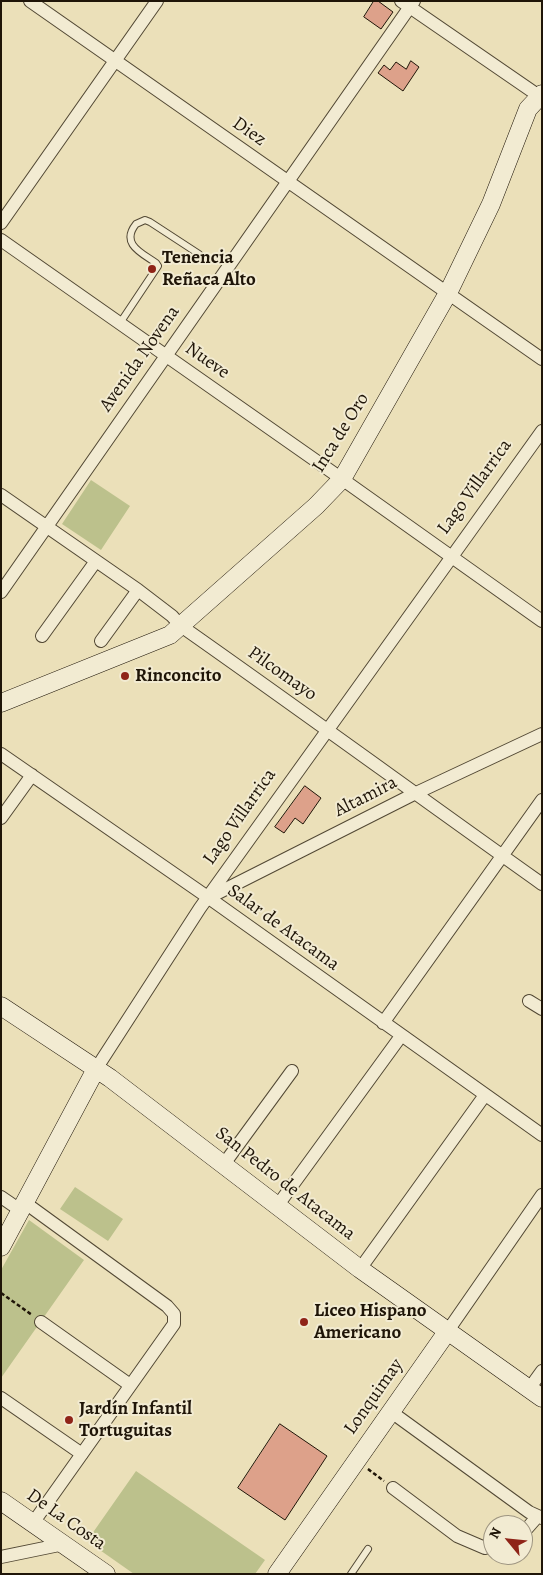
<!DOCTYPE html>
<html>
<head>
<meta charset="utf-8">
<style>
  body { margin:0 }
  #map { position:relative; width:543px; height:1575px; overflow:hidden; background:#ebe0b9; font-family:Alegreya,serif }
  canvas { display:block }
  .frame { position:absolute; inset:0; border:2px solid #1f1508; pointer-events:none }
  .north { position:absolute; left:483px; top:1515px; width:50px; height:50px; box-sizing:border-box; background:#f2ebd2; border:1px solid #9e9581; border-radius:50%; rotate:298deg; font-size:14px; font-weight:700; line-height:20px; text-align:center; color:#1f1508 }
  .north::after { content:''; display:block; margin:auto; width:18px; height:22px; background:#8f2418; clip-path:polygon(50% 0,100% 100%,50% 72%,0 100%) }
</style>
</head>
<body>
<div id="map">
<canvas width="543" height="1575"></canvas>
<div class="frame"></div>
<div class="north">N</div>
</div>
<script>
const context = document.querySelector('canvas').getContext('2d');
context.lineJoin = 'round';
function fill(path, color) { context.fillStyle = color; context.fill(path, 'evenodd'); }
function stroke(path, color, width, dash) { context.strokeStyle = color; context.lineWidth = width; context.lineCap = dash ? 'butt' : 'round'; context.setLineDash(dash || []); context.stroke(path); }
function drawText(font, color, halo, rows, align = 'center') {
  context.font = font + ' Alegreya,serif'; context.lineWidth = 4; context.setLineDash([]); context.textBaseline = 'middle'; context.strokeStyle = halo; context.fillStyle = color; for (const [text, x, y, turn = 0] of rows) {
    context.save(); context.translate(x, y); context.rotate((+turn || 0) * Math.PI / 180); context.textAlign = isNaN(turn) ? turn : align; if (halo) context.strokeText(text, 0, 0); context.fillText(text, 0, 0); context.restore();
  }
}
fill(new Path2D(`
  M91,480L130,506L101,550L62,524Z
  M75,1187L123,1219L108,1241L60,1209Z
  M29,1220L84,1260L1,1378V1270Z
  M136,1471L265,1560L255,1574H134L87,1541Z`), '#bcc18c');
const building = new Path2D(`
  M374,1H378L393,12L381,29L364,17Z
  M411,61L419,67L403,91L378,73L384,65L390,70L396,62L406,69Z
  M305,786L321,798L303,824L295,818L284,833L275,827Z
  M280,1424L327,1456L285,1520L238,1488Z`);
fill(building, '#dda18a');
stroke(building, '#1f1508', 1);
const lane = new Path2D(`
  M120,323L158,266L156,263C142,253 120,244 136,224L145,220L150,222L199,254
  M351,1574L368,1549`);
const street = new Path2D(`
  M30,1L542,359
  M401,1L542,98
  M1,223L157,1
  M1,240L342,479L542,621
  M1,495L138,590L172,616L181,626C302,711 421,798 542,884
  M1,592L414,1
  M42,636L96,561
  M101,641L138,590
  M1,754L209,898L542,1135
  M1,818L32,775
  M212,896L414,794L542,734
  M529,1001L542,1009
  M383,1023L542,800
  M96,1069L200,908L542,431
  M224,1164L292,1071
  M1,1197L20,1210
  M24,1202L167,1306L174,1314V1324L33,1523
  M278,1205L401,1036
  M360,1269L485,1095
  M41,1322L130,1385
  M447,1332L542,1195
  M529,1389L542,1371
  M1,1398L82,1454
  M390,1411L529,1512L542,1518
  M393,1488L457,1536L485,1548L493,1546
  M523,1533L537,1517
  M1,1557L64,1544`);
const secondary = new Path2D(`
  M1,703L170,635L316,506L342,479L448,293L491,204L528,109L542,94
  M1,1006L110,1078L360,1269L542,1398
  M1,1247L96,1069
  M1,1501L106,1574
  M277,1574L447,1332`);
stroke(lane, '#524834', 8);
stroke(street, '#524834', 14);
stroke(secondary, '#1f1508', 19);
stroke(new Path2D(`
  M1,1293L32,1315
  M368,1469L384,1481
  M368,1469L373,1473`), '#1f1508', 2.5, [4, 2.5]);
stroke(lane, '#f2ebd2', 6);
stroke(street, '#f2ebd2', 12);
stroke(secondary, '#f2ebd2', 18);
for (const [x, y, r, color] of [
  [152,269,5,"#8f2418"],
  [125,676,5,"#8f2418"],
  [304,1322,5,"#8f2418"],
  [69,1420,5,"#8f2418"]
]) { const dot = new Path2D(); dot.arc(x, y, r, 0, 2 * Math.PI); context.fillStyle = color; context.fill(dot); stroke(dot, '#f2ebd2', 2); }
drawText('19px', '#1f1508', '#f2ebd2', [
  ["Diez",249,132,35],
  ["Avenida Novena",140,359,-55],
  ["Nueve",207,361,35],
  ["Inca de Oro",341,433,-58],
  ["Lago Villarrica",475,487,-54],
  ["Pilcomayo",282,674,35],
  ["Altamira",366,797,-27],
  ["Lago Villarrica",240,817,-55],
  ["Salar de Atacama",283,928,36],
  ["San Pedro de Atacama",285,1184,38],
  ["Lonquimay",374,1397,-55],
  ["De La Costa",66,1520,35]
]);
drawText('bold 19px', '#1f1508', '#f2ebd2', [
  ["Tenencia",162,258],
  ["Reñaca Alto",162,280],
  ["Rinconcito",135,676],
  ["Liceo Hispano",314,1311],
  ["Americano",314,1333],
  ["Jardín Infantil",79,1409],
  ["Tortuguitas",79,1431]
], 'left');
</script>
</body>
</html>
